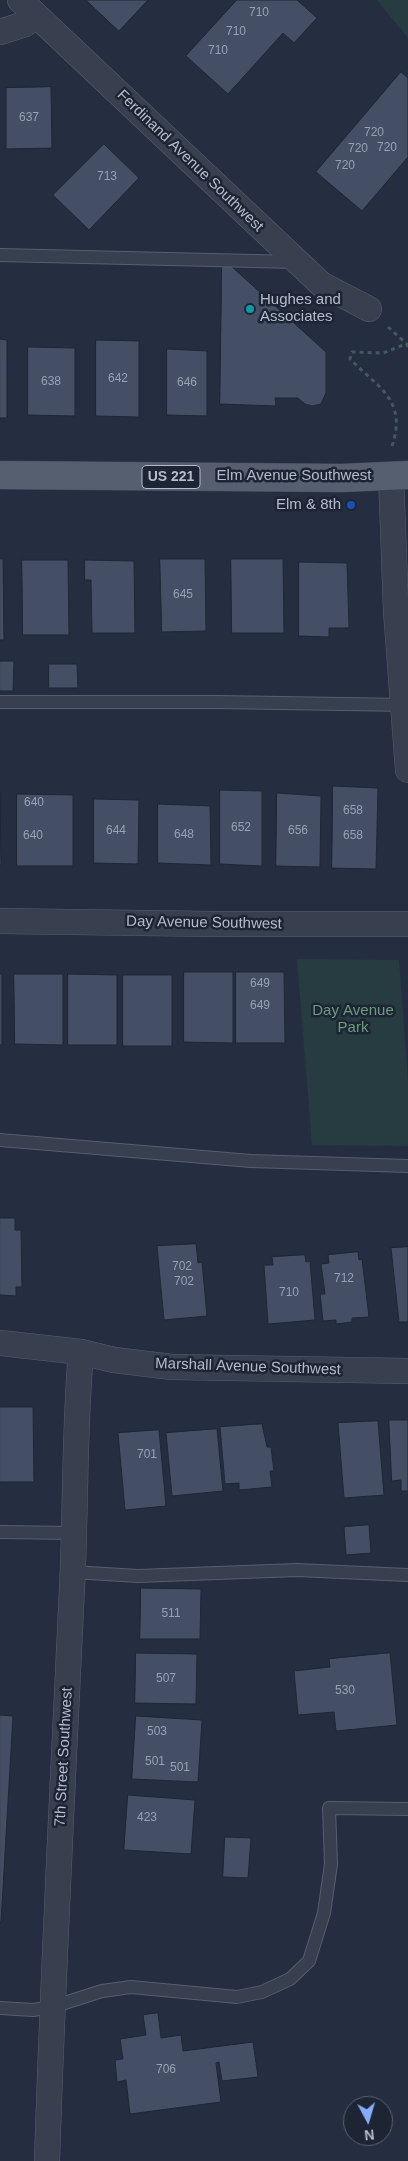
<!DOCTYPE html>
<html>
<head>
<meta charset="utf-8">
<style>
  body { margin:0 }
  #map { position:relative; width:408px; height:2161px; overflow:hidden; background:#242e40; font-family:Arial,sans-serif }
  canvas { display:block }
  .north { position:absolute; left:343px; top:2096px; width:50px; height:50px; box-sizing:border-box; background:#1d2535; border:1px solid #596171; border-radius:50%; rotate:174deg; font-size:14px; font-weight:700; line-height:20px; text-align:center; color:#b4bbcb }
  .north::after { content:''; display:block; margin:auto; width:18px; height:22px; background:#88acfc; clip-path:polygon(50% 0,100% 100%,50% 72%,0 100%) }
</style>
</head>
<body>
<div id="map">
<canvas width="408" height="2161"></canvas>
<div class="north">N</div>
</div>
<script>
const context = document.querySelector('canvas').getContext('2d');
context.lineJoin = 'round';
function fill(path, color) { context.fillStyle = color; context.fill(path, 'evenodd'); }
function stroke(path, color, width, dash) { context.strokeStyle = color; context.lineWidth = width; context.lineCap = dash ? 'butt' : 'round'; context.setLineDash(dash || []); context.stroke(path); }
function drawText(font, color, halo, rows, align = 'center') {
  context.font = font + ' Arial,sans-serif'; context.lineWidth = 5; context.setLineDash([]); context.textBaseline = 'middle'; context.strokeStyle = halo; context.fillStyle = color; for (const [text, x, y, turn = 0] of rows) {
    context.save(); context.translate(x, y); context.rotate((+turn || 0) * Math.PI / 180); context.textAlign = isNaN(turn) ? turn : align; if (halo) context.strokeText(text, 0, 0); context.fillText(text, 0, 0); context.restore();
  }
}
fill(new Path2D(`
  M377,0H408V38Z
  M297,959L399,960L408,1080V1146L312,1145Z`), '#263c41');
const building = new Path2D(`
  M86,0H148L119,31Z
  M237,0H297L317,18L294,43L283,33L228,94L186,56Z
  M401,72L408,78V157L362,211L316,172Z
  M51,87L52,148L6,149V88Z
  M104,144L139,178L89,230L53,195Z
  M222,265L231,266L326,352V393L321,404L312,406L305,404L298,398H275L276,406L220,404Z
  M0,339L7,340V418H0Z
  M96,340L139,341V417L96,416Z
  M28,347L75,348V416L28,415Z
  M167,349L207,351V416L167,415Z
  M0,559H3L4,640H0Z
  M160,559H205L206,631L162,632Z
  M231,559H283L284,633H232Z
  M22,560H68L69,635H23Z
  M85,560L134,561L135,633H92L91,580H85Z
  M299,562L347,563L349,628H329V637L299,636Z
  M0,661H14L13,691H0Z
  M49,664H77L78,688H49Z
  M333,786L378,788L376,869L332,868Z
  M220,790L262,791V866L220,864Z
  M0,793L1,865H0Z
  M277,793L321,796L320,867L276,866Z
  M17,794L73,795V866H17Z
  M94,799L139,800L138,864L94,863Z
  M158,804L210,806L211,865L158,863Z
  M184,972H233V1043L184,1042Z
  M236,972H284L285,1043H236Z
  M0,974H2V1045H0Z
  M14,974H63V1045L15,1044Z
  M68,974L117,975V1045H68Z
  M123,975H172V1046H123Z
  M0,1218H15V1230H21L22,1287H16V1296L0,1295Z
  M196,1244L198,1263L202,1262L207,1316L164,1320L157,1246Z
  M408,1247V1322H399L391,1248Z
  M358,1252L359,1260L362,1259L369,1317L352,1318V1322L336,1324V1320L323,1321L320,1294H325L321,1264L329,1263L328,1255Z
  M305,1255L306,1262L310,1261L315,1320L268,1324L264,1265H273L272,1257Z
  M0,1407H33L34,1482H0Z
  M389,1420H408V1491H401V1480L392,1481Z
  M378,1421L384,1495L344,1498L338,1423Z
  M262,1424L267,1447H271L274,1471H270L272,1487L239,1490V1483L225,1484L220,1427Z
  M217,1429L223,1491L172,1496L166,1433Z
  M159,1430L166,1506L125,1510L118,1433Z
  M369,1525L371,1553L346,1555L344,1527Z
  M141,1588L201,1589L200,1639H140Z
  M136,1653L197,1654L196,1704L135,1703Z
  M390,1653L397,1725L336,1731L334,1712L298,1715L294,1671L330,1667L329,1659Z
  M0,1715L13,1716L1,1922H0Z
  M136,1716L202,1720L198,1782L132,1779Z
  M128,1795L195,1800L191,1854L124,1850Z
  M225,1837L251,1838L248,1878L223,1877Z
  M158,2013L161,2038L181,2035L183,2051L253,2042L258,2077L222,2081L219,2062L216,2063L221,2102L130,2114L126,2080L117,2082L115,2060L123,2059L120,2039L146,2035L143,2015Z`);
fill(building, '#444f65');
stroke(building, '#1f2737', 1);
const service = new Path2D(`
  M0,255L296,262
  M0,702H217L407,705
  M0,1140L251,1161L408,1166
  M0,1532L74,1533
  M73,1572L138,1576L297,1570L408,1575
  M0,2008L33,2010L52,2007L102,1991L131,1987L237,1997L262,1992L290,1979L309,1961L324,1913L331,1864L329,1808L408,1809`);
const minor = new Path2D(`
  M20,0L321,284L369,309
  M0,32L25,24L37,16
  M391,475L396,611L408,770
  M0,921L214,924H408
  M0,1343L81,1352L114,1360L172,1367L408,1371
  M47,2161C53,1970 63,1779 72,1588C76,1509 74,1431 81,1352`);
const primary = new Path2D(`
  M0,475L342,478L408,475`);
stroke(service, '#565e6e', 14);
stroke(minor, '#565e6e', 26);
stroke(primary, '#414959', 29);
stroke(new Path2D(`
  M388,327L408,345
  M392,446C408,399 376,386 350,359L352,352L383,353L403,345L408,346`), '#44595e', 3, [4, 4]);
stroke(service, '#384050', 12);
stroke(minor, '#384050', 25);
stroke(primary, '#565f70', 28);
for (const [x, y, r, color] of [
  [250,309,5,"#0f9aa8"],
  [351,505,5,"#1a4fb4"]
]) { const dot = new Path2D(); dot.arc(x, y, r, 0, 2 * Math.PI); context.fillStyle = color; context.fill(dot); stroke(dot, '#1d2535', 2); }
drawText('12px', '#98a0b2', null, [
  ["710",259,13],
  ["710",236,32],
  ["710",218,51],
  ["637",29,118],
  ["720",374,133],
  ["720",387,148],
  ["720",358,149],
  ["720",345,166],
  ["713",107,177],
  ["642",118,379],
  ["638",51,382],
  ["646",187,383],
  ["645",183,595],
  ["640",34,803],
  ["658",353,811],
  ["652",241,828],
  ["644",116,831],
  ["656",298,831],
  ["648",184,835],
  ["640",33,836],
  ["658",353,836],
  ["649",260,984],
  ["649",260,1006],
  ["702",182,1267],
  ["712",344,1279],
  ["702",184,1282],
  ["710",289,1293],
  ["701",147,1455],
  ["511",171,1614],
  ["507",166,1679],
  ["530",345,1691],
  ["503",157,1732],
  ["501",155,1762],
  ["501",180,1768],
  ["423",147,1818],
  ["706",166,2070]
]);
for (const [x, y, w] of [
  [171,477,58]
]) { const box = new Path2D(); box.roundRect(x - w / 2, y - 11.5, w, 23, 4); context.fillStyle = '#1d2535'; context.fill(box); stroke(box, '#b4bbcb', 1); }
drawText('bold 14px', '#b4bbcb', null, [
  ["US 221",171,477]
]);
drawText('15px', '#b4bbcb', '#1d2535', [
  ["Ferdinand Avenue Southwest",190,161,44],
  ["Elm Avenue Southwest",294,476],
  ["Day Avenue Southwest",204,923,1],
  ["Marshall Avenue Southwest",248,1367,2],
  ["7th Street Southwest",64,1757,-87]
]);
drawText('15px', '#b4bbcb', '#1d2535', [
  ["Hughes and",260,300],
  ["Associates",260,317],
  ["Elm & 8th",341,505,"right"]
], 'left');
drawText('15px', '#6a9d7a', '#1d2535', [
  ["Day Avenue",353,1011],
  ["Park",353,1028]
]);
</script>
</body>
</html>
